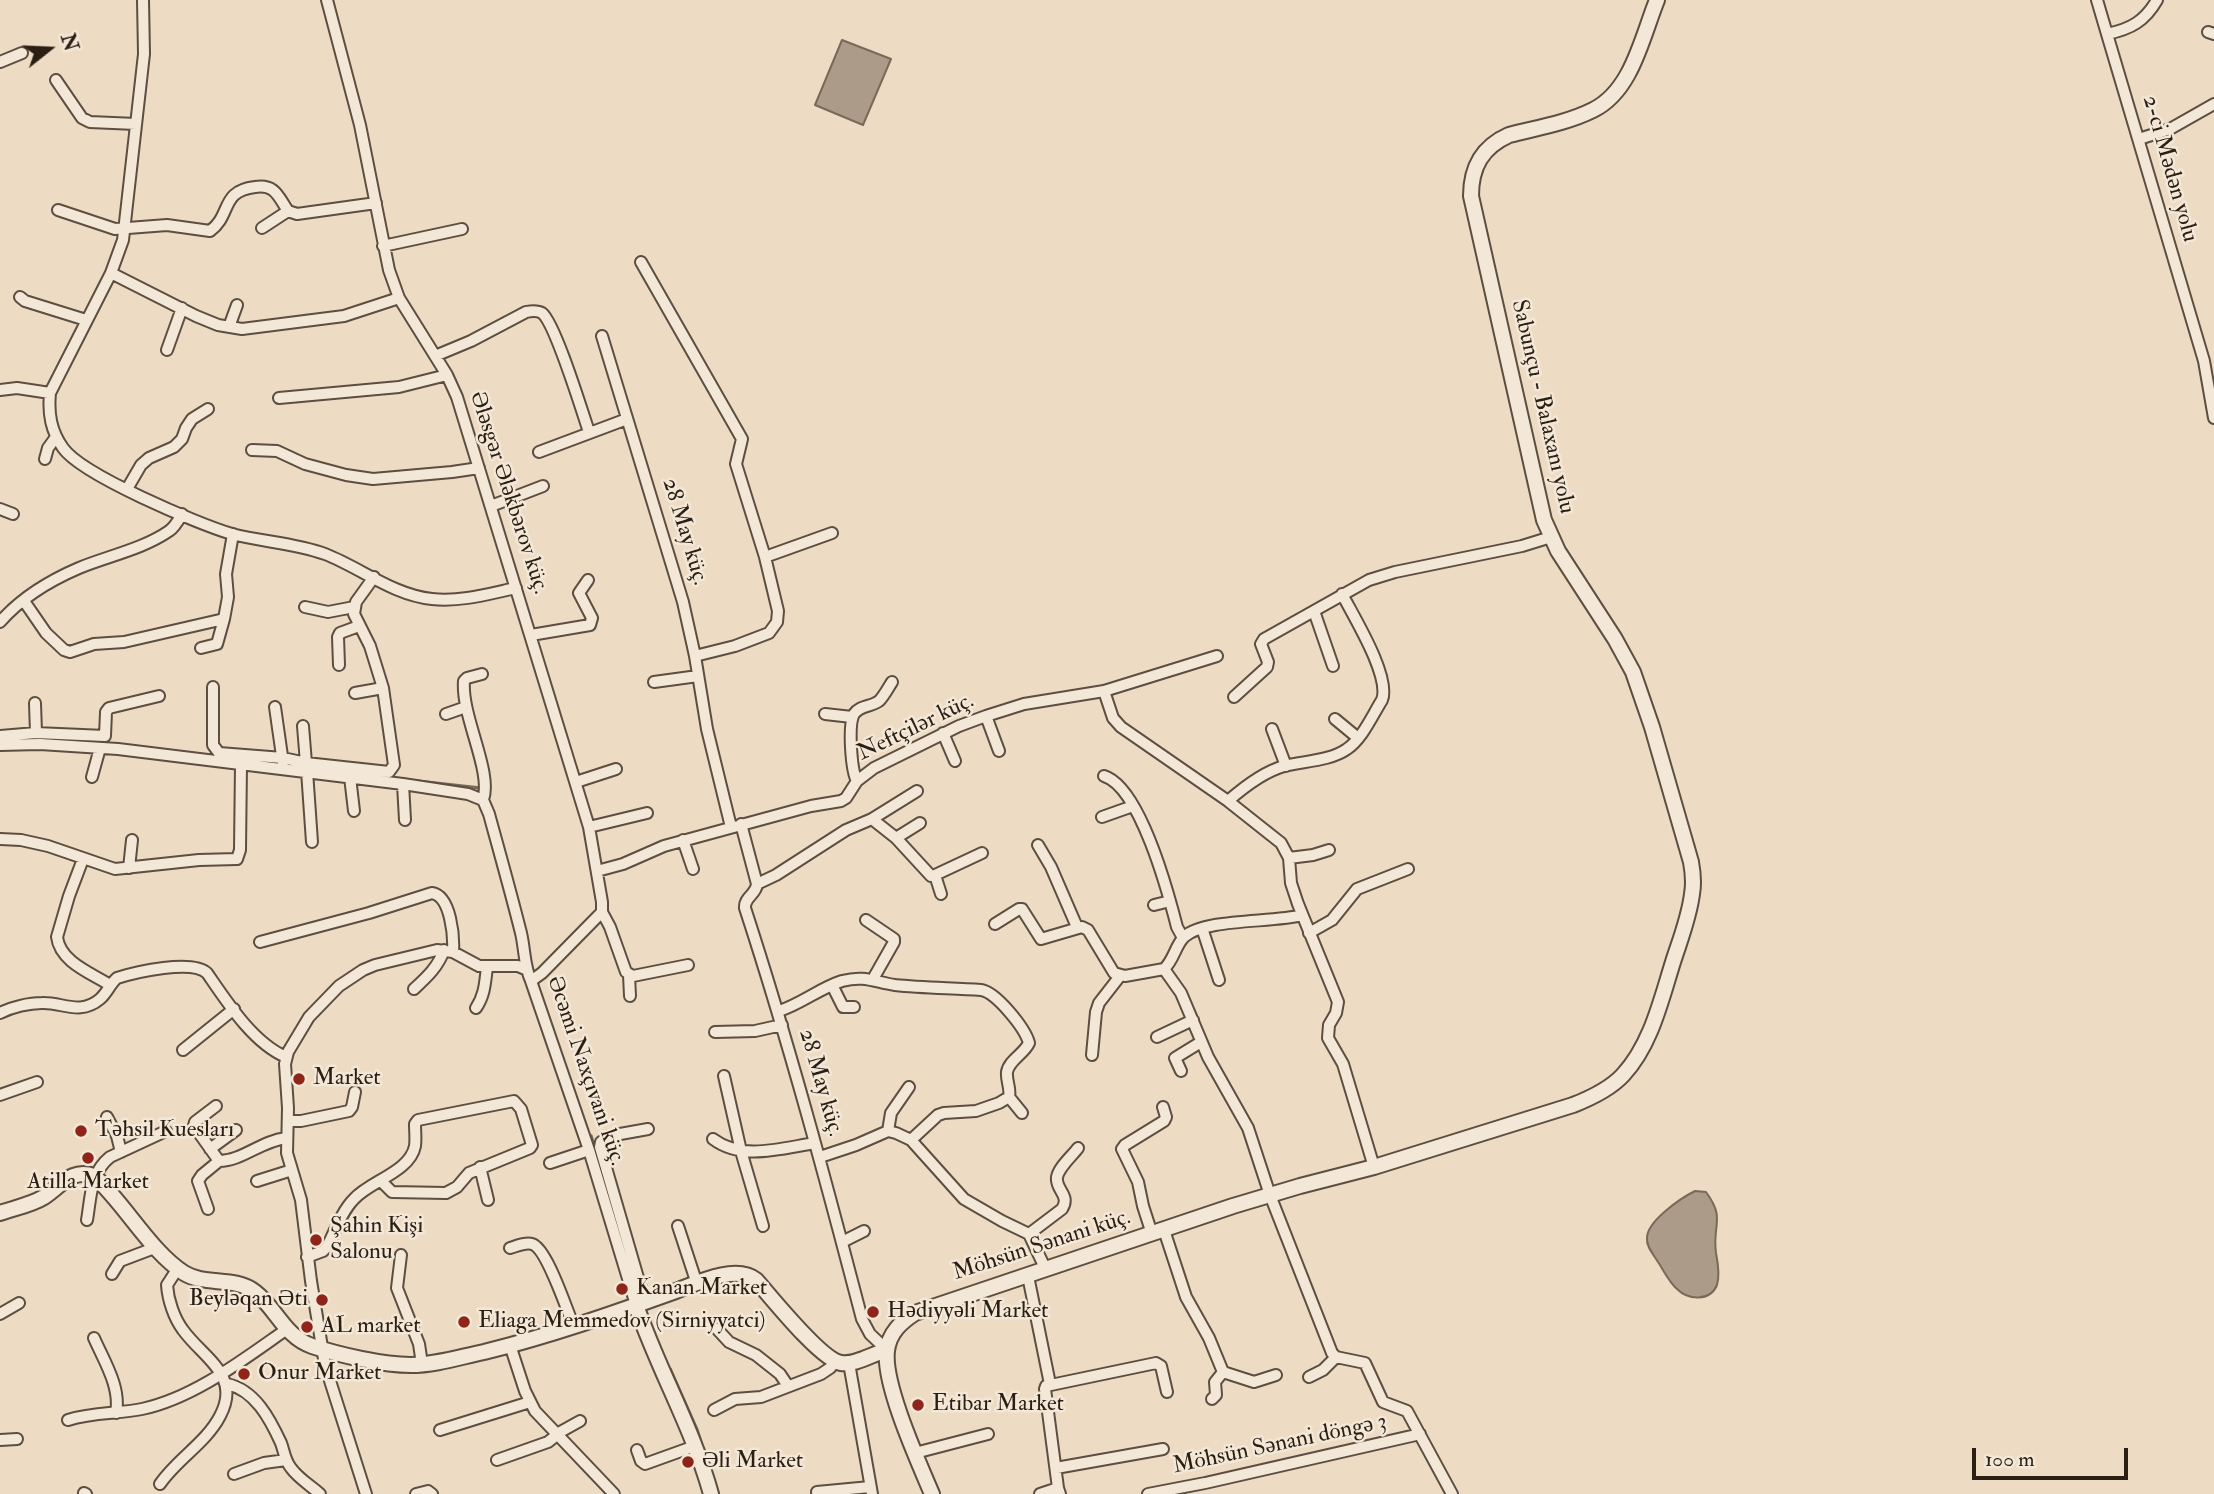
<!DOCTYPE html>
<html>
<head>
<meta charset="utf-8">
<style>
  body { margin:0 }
  #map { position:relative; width:2214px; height:1494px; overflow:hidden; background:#eddbc3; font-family:"IM FELL Double Pica",serif }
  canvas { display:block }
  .north { position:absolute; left:14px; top:14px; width:70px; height:70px; -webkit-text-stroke:5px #f3e8d8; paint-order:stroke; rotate:72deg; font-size:19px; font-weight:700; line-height:28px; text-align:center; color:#2b1f14 }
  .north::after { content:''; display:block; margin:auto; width:24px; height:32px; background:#2b1f14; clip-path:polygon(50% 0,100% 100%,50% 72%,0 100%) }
  .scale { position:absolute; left:1972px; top:1448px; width:156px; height:32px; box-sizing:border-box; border:4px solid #2b1f14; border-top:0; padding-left:9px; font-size:21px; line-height:24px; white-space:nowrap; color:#2b1f14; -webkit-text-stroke:5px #f3e8d8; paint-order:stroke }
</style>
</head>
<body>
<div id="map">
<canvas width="2214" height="1494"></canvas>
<div class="north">N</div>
<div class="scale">100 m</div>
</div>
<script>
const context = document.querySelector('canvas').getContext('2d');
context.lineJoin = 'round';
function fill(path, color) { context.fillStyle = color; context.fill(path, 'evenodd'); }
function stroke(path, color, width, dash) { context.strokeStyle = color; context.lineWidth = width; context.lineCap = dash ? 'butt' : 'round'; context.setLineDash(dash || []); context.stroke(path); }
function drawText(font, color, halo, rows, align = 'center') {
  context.font = font + ' "IM FELL Double Pica",serif'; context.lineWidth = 5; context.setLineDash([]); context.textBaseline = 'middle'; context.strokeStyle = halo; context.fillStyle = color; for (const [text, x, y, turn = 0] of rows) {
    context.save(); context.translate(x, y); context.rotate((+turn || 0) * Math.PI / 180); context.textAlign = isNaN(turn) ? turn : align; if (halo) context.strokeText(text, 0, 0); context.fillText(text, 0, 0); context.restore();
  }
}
const water = new Path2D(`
  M842,40L891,59L863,125L815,105Z
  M1695,1191L1706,1192C1726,1219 1712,1224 1716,1253C1718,1263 1720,1275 1717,1285C1710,1302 1688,1300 1677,1289C1669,1282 1664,1271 1658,1262C1654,1255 1646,1247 1647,1238C1647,1221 1681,1198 1695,1191Z`);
fill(water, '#ab9b88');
stroke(water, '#78695a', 2);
stroke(new Path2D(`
  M416,781L479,788
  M591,1136L610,1202
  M670,1369L697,1430L703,1449`), '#78695a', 3.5);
const minor = new Path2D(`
  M143,0L144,54L123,240L111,273L50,393C48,414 51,431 63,448C82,475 198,524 232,534C263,542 295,543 325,554C361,568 393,595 432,599C461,602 488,594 516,588
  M327,0L360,125L389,270L399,298L447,375L457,397L589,827L602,902V912L542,973L531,981
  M2097,0L2107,34
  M2157,0C2145,21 2131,29 2107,34L2204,361L2214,418
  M2208,32L2214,34
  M0,62L22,53
  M56,80L82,118L90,122L136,124
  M2139,139L2170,129L2214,104
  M58,210L115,229L167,225L210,231C232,215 220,191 255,187C275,184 278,196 288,211L297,214L376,203
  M262,228L288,211
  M383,246L462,229
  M641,262L742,439L736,464L765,557L778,611L777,622L769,633L735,646L695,656
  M111,273L196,316L218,325L242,329L344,316L399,298
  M20,297L25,301L86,320
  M229,327L237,305
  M602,336L683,602L695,656L707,729L731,827
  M167,350L182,308
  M435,356L471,341L526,312C531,311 537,310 542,313C555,323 582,411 589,432
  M0,390L17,388L50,393
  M279,398L399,387L447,375
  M252,450L277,451L305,464L346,475L373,479L452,472L479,468
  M539,452L627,419
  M45,459L48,448L56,437
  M127,489L141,465L149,458L174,447L182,439L186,428L192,419L208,409
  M491,506L543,486
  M0,509L13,514
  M765,557L832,533
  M24,601L46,633L64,650L70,652L94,644L124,642L224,619L228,597L226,574L233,534
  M305,607L328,612L354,607
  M1314,611L1333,666
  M0,622C21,598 51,580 79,568C108,556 143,549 169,531C175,527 178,521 182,514
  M531,635L590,625L592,618L579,593L588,580
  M201,648L217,644L224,619
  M339,665L338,637L340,633L359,626
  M482,674L467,678L464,681C461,716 493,772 483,800
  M654,682L698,676
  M213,687V745L219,753L283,758L306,763L389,772L394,765L383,688L370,646L354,614L356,602L374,577
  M1104,691L1113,718L1121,727L1228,801L1281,843L1289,858L1291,883L1298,904L1338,1002L1336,1013L1329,1025L1328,1038L1343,1064L1374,1167
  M355,693L383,688
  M1234,697L1267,667L1268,662L1261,644L1264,639L1369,580L1395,572L1522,546L1551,537
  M35,703L36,733
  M275,707L283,763
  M446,714L466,707
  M825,714L852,717
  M986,716L999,751
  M1335,719L1358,738
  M303,726L306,763
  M1272,729L1286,766
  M943,733L955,761
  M0,736L36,733L105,736L106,712L109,708L159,696
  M0,745L40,744L118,749L403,784L468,794L483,800L489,814C500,854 511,893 521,933C525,950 524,966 531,981L589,1150L636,1305
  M307,771L312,842
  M1104,776C1140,787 1168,892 1177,927L1183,938
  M92,777L100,748
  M350,777L354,811
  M857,781C851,770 848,724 854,714C860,705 871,707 879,701C884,696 888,688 892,682
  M576,782L616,769
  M403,784L405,820
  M1228,801C1244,787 1263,772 1284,766C1304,761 1330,761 1347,749C1362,739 1372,716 1382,700C1391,677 1354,617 1342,594
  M1102,817L1133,806
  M872,819L917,791
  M741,824L757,884C756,895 744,897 745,908C789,1043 826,1181 862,1319L870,1334L887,1350
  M589,827L647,813
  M896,838L920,823
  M0,839L21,840L48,846L115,869L199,860L237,859L240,850L241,765
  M683,840L693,869
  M1038,845L1051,867L1077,927
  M1289,858L1313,855L1329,850
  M83,859L69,896L57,937C60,962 91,973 110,985
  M129,868L132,840
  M597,871L623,864L664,846L811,806L841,801L846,798L857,781L874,768L959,726L986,716L1024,704L1104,691L1217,656
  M935,875L941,894
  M757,884L776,875L846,830L872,819L896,838L931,876L935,875L982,853
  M1154,905L1170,901
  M602,912L610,927L626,972L633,976L688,965
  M866,920L894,939V942L873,979
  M995,924L1019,909H1022L1041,939L1082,927L1088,930L1114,973L1125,976L1164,969C1174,960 1175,946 1184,937C1204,918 1274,923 1302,915
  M1202,928L1219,980
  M1309,933L1332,920L1357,889L1408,869
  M260,942L369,913L432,893C451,896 454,937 453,952
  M1164,969L1181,993L1208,1057L1248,1128L1270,1195L1332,1353L1336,1357L1365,1363L1383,1402L1407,1411L1452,1494
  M629,975L630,996
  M832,985L843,1007H854
  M414,989C427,977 438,967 444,950
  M476,1008C485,995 485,982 487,967
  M779,1011C801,1004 820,988 842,981C865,975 874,982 895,985C923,988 953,988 981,990C996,992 1025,1028 1029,1043C1024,1054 1009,1060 1007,1072C1006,1081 1011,1088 1009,1097L999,1103L976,1111L944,1113L938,1115L911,1140L964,1199L1002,1221L1029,1234L1046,1270
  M0,1013C12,1007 29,1003 42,1003C62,1002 80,1016 100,999C107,993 110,984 117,978C136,972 192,959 207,973C227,1002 253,1043 286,1057
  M715,1032L755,1031L782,1025
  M1157,1037L1193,1020
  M183,1050L234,1009
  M1092,1055L1096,1012L1099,1003L1120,976
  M1181,1071L1175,1058L1201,1042
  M724,1076L741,1151L763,1226
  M0,1095L37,1082
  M1009,1097L1022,1113
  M216,1106L195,1122L194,1126L219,1161C242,1161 261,1141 286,1138
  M107,1117L117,1136L121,1152
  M288,1121H301L349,1111L352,1107L355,1092
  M888,1131L891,1113L909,1087
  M713,1139C742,1161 782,1148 815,1143
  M210,1149L236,1130
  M820,1157L856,1145L888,1131L896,1133L911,1140
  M550,1163L589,1150
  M480,1167L488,1200
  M257,1181L292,1170
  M208,1209L198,1181L202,1175L219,1161
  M87,1220C91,1197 90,1173 110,1157L166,1131
  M678,1226L697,1284
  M1164,1230L1186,1297L1209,1338L1223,1372L1254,1382L1276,1375
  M1029,1234L1062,1209C1071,1195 1055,1190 1057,1177C1059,1167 1072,1156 1078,1148
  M1152,1234L1143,1206L1138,1182L1122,1149L1125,1145L1164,1121L1166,1117L1163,1107
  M842,1242L864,1231
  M510,1248C517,1246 525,1242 532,1244C547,1248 567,1311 574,1327
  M401,1255L397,1288L419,1344L422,1364
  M307,1257L323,1251L327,1247C335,1231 342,1211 354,1199C370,1181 410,1172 415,1146C416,1139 415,1131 415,1124L418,1120L514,1101L521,1109L532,1145L530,1148L469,1173L457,1187L446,1193L392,1192L381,1181
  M112,1274L120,1261L157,1247
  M1028,1276L1050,1384
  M645,1302L600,1147L601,1142L609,1136L648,1129
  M0,1314L19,1303
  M717,1329L729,1342L756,1355L780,1374L788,1386
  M94,1338C104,1361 121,1387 116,1413
  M510,1345L525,1391L535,1411L614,1494
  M849,1363L872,1494
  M1309,1377L1323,1370L1336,1357
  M227,1384C255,1390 270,1419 281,1443C284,1451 285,1461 291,1468C298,1478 311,1486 320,1494
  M1212,1399L1216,1395L1215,1382L1223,1372
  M714,1410L735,1399L761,1397L821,1374L830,1368L835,1362
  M68,1420C93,1412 117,1414 142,1409C194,1398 244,1359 287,1329
  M440,1430L530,1402
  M0,1440L17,1439
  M637,1450L641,1461L645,1464L695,1446
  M915,1453L988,1434
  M497,1460L548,1442L562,1431L580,1421
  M1056,1468L1163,1449
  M234,1474L264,1463L286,1460
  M160,1484C177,1459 206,1443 220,1416C242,1375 203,1358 183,1330C174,1318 168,1300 167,1285L178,1268
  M1058,1488L1045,1389L1046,1386L1156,1363L1161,1366L1167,1392
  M817,1492L870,1487
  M84,1493L86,1494
  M366,1494L325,1365L311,1281L301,1200L287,1153L288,1108L285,1064L288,1052L309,1017L339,986L363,970L375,965L437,950L453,952L479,966H518L525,969
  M416,1494L428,1491L432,1494
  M1040,1494L1058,1488L1060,1494
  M1148,1494L1205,1483L1420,1434`);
const tertiary = new Path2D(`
  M0,1213C14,1208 31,1205 44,1197C61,1186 71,1168 94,1176C125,1204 150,1251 184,1273C205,1286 235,1276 255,1292C276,1308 285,1337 312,1346C339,1355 383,1365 411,1365C435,1365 460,1357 484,1352C549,1336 612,1314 676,1291C697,1283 736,1264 756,1280C771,1297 821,1360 841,1363C856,1365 872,1354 887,1350
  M636,1305C658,1369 693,1429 711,1494
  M932,1494C918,1461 883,1384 887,1351C889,1333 901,1322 915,1313L1233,1206L1300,1186L1374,1167L1573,1105C1591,1098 1610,1089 1623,1075C1651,1045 1661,1000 1673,962C1680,940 1689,918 1692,894C1694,883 1693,873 1691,862L1652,727L1633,672L1615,639L1558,551L1544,520L1471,196C1471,167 1482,147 1509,135C1536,128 1567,123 1593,110C1632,91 1642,37 1657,0`);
stroke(minor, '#5c4e40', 14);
stroke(tertiary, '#5c4e40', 18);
stroke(minor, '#f3e8d8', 10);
stroke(tertiary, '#f3e8d8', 14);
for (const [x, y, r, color] of [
  [299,1079,7,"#8f2418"],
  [81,1131,7,"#8f2418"],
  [88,1158,7,"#8f2418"],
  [316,1240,7,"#8f2418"],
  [622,1289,7,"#8f2418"],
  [322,1300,7,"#8f2418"],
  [873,1312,7,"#8f2418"],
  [464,1322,7,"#8f2418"],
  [307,1327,7,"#8f2418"],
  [244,1374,7,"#8f2418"],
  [918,1405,7,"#8f2418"],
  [688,1462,7,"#8f2418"]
]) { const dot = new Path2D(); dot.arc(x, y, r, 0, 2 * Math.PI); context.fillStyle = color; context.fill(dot); stroke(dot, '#f3e8d8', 2.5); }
drawText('23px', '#2b1f14', '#f3e8d8', [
  ["2-ci Mədən yolu",2169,169,74],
  ["Sabunçu - Balaxanı yolu",1542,407,77],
  ["Ələsgər Ələkbərov küç.",508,493,72],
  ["28 May küç.",684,532,73],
  ["Neftçilər küç.",916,728,-26],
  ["Əcəmi Naxçıvani küç.",585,1071,71],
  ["28 May küç.",820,1083,74],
  ["Möhsün Sənani küç.",1042,1246,-18],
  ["Möhsün Sənani döngə 3",1280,1445,-12]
]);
drawText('23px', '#2b1f14', '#f3e8d8', [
  ["Market",313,1079],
  ["Təhsil Kuesları",95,1131],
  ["Atilla Market",88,1183,"center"],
  ["Şahin Kişi",330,1227],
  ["Salonu",330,1253],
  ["Kanan Market",636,1289],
  ["Beyləqan Əti",308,1300,"right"],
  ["Hədiyyəli Market",887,1312],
  ["Eliaga Memmedov (Sirniyyatci)",478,1322],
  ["AL market",321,1327],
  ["Onur Market",258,1374],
  ["Etibar Market",932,1405],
  ["Əli Market",702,1462]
], 'left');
</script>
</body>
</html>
